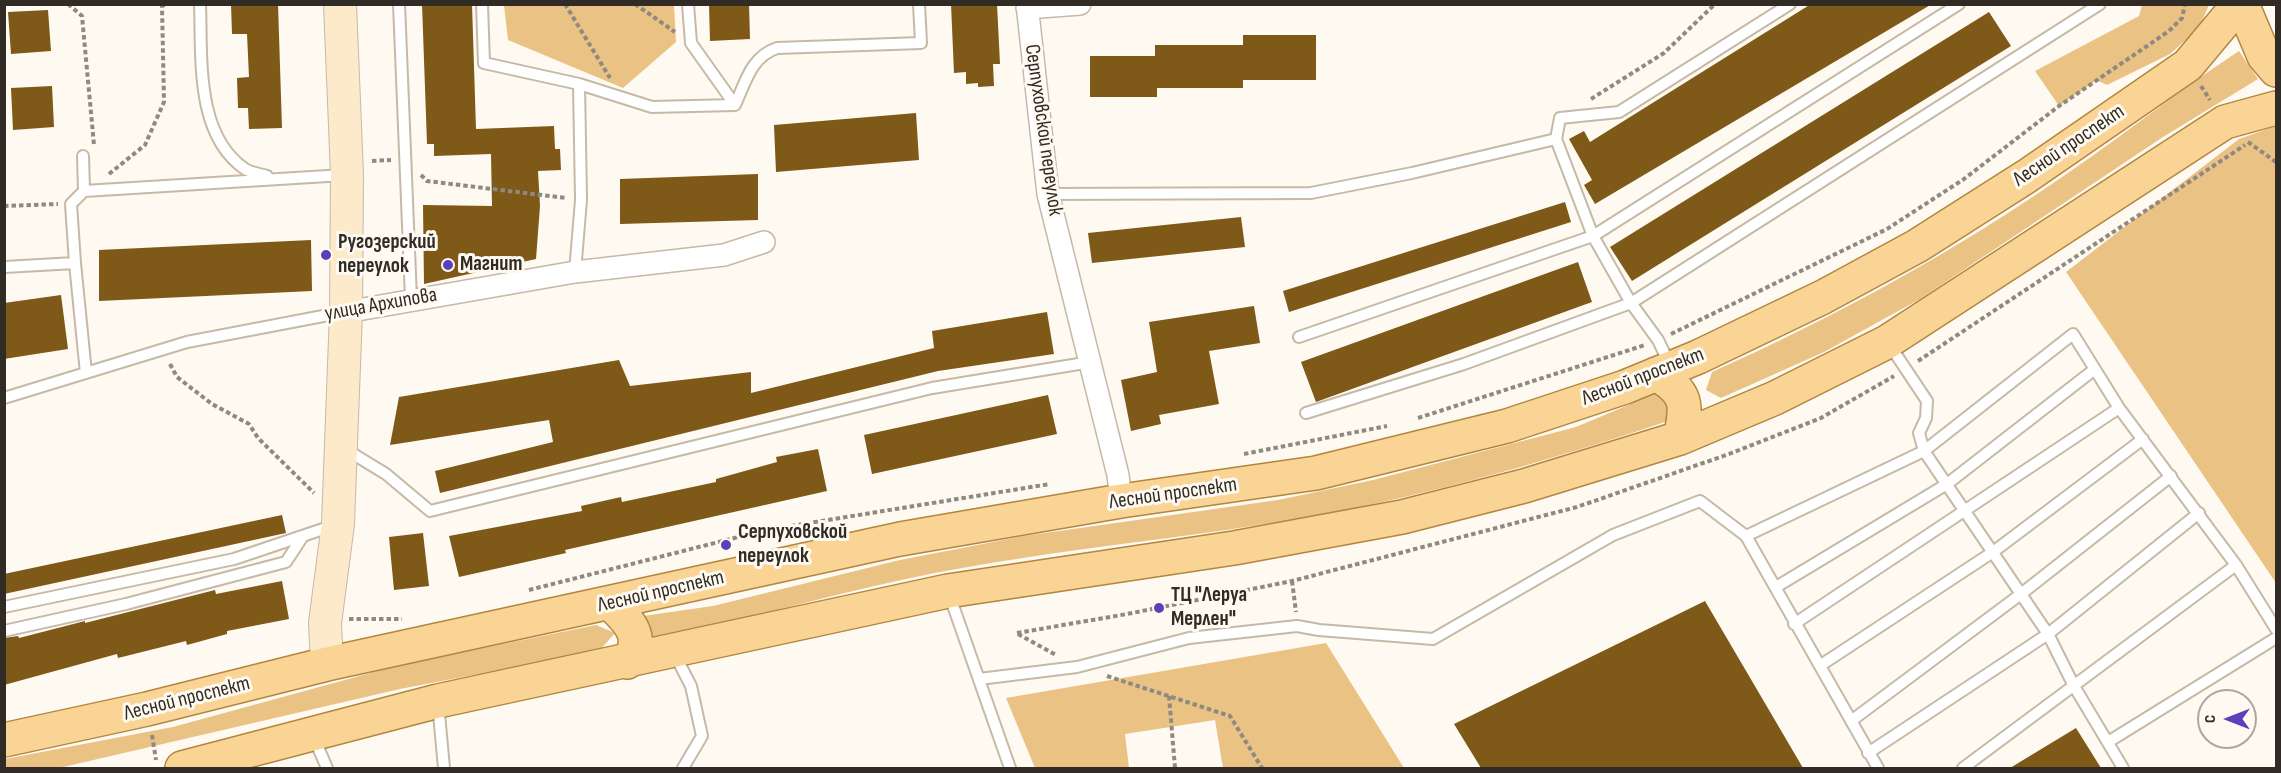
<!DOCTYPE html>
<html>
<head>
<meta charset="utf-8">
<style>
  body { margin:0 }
  #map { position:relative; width:2281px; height:773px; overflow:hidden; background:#fef9f1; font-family:"Sofia Sans Condensed",sans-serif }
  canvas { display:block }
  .frame { position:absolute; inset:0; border:6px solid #302b24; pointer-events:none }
  .north { position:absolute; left:2197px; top:689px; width:60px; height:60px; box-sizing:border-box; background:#fef9f1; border:2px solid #aca79f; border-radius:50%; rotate:270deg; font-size:16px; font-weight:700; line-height:24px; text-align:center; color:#302b24 }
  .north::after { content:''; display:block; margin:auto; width:21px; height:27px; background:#5a40b9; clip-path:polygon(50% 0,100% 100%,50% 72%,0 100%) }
</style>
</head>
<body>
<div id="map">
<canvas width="2281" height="773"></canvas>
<div class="frame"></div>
<div class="north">С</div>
</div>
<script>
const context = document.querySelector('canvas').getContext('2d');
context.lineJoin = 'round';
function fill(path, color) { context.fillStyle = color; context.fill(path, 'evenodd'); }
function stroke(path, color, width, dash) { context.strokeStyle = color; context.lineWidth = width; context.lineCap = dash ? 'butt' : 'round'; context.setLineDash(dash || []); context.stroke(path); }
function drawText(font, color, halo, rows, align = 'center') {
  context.font = font + ' "Sofia Sans Condensed",sans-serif'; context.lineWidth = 6; context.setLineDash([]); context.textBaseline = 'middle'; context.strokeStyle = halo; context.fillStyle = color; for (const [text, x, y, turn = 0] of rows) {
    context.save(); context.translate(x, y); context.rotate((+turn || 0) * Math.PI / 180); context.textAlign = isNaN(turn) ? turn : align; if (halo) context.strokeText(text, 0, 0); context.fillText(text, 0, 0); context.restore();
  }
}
fill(new Path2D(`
  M504,5H674L676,42L623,88L508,40Z
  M2142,5H2209L2199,28L2170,54L2107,85L2097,80L2059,106L2035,71L2139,16Z
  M2239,51L2258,79L2163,137L1920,299L1824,352L1721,398L1706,390L1712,372C1835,317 1954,252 2065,175C2124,135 2179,90 2239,51Z
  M2276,126V583L2066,272L2239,139Z
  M1659,392L1669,395L1668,421C1570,454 1470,483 1369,505C1216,538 1059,546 906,579C819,598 732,622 645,643L651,629L643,616L713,606L900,560L1024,536L1278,500L1373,480L1576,427Z
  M596,625L615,633L599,651L400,689L59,768H5V759L173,727L396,666Z
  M1326,643L1404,768H1223L1215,720L1125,734L1129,768H1035L1006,698Z`), '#eac284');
fill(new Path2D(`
  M231,4H278L282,128L249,129L248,108H238L237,78L249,77L247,34H232Z
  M422,4H472L476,129L554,126L555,149H560L561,170L538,171L540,206L536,259L424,284L423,205L492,206L491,154L434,156V144H427Z
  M709,4H749L750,39L710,41Z
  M951,4H997L1000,64H993L994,86L978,87V83L966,84V72L954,73Z
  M1811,4H1932L1595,204L1584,185L1592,180L1569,139L1584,131L1590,142Z
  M48,10L51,51L11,54L8,12Z
  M1989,12L2011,46L1632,281L1610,247Z
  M1243,35H1316V80H1243V88H1157V97H1090V56H1155V45H1243Z
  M52,86L54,127L13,130L11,88Z
  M916,113L919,160L776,172L774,125Z
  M758,174V220L620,224V179Z
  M1565,202L1571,222L1289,312L1283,291Z
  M1241,217L1245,247L1092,263L1088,233Z
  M311,240L312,291L99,301V250Z
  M1578,262L1592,302L1316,402L1301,362Z
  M61,295L68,349L4,359V303Z
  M1254,306L1260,343L1209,351L1219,404L1159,415L1161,424L1131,431L1121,380L1157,372L1149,322Z
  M1047,312L1054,354L938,371L440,493L435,471L553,442L549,420L390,445L399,397L619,360L630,386L751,372V393L934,348L932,331Z
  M1048,395L1057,434L872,474L864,435Z
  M818,449L827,491L565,550L566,553L459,577L449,536L582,511L581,506L621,497L622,502L716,482V479L777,462L776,457Z
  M282,515L286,533L4,594V574Z
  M423,533L429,586L394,590L389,537Z
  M282,581L289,619L227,631V634L187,645L186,641L118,658L117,654L4,685V638L18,636L19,638L85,621V623L215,590L216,594Z
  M1705,601L1803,768H1481L1454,724Z
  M2076,728L2101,768H2010Z`), '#7e5918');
const lane = new Path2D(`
  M200,4C202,58 195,135 245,169C251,173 261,174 267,176
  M399,4L411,299
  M482,4L484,63L579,84L652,107L735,105L691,43L688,4
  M735,105C746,81 751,57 777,48L921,43L919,4
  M83,156L84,191
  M1048,194L1311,193L1412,173L1556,139
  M75,263L86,373
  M4,267L75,263L71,204L84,191L344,175
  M575,272L581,200L579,84
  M1299,337L1593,236L1959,4
  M1889,344L1927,401L1926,418L1919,433L1924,451L2048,634L2074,686L2123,768
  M1670,365L1658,340L1631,303L1593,236L1556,139L1560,118L1619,112L1790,4
  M4,398L187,342L344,312
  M1306,413L1464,364L1631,303L2100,4
  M345,449L386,474L430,511L932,388L1091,362
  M1776,587L1947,484L2095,369
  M949,594L1010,768
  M4,607L234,559L335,525
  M1794,624L2119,408
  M4,631L126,604L286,562L303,536
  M675,655L691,686L702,736L683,768
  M1821,665L1993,552L2143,439
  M979,679L1077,667L1189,638L1297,626L1319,630L1433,639L1613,535L1700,501L1746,536
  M438,703L444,768
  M1851,721L2021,594L2171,476
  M314,738L327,768
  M2108,742L2276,638
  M1868,753L2048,634L2199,513
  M1878,768L1746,536L1924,451L2073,334L2119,408L2236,565L2276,629
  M1963,768L2236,565`);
const street = new Path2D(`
  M1027,4L1048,194L1118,475L1121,501
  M1027,8L1080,4
  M346,312L575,272L724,255L764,242`);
const secondary = new Path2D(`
  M327,664L325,623L338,524L346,312L347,175L340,4`);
const primary = new Path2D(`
  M2242,4L2264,56L2276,70
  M1656,374C1687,392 1688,404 1680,438
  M611,604C629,621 646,638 627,662
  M4,740L147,709L327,664L900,539L1121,501L1316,473L1507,426L1625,387L1698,357L1823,297L1917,246L2027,176L2188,65L2239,4
  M182,768L438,701L948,591L1234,548L1402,517L1524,486L1680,438L1775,398L1887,342L2225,122L2276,108`);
stroke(lane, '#c6b9a7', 14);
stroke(street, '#c6b9a7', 24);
stroke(secondary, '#c6b9a7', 34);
stroke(primary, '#b18740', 36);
stroke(new Path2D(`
  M68,4L82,16L94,145
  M565,4L610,78
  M635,4L675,32
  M2201,86L2210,100
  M1591,99L1664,53L1715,4
  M2248,142L2276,162
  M372,161L391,160
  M109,174L145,145L164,102L162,6L167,4
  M421,175L427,181L566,198
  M4,206L58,204
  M1671,334L1887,229L1964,179L2059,106L2169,31L2182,18L2185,4
  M1918,361L2245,145
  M170,364L177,377L212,404L249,424L258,438L314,493
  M1418,418L1645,345
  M1244,454L1387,426
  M1292,581L1296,612
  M529,590L766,530L1050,484
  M349,619H402
  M1017,633L1127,614L1292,581L1577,507L1729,454L1821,418L1894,376
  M1018,634L1056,655
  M1107,676L1230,716L1262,768
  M1169,696L1175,768
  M152,735L156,760`), '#8e8981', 4, [4.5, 3]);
stroke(lane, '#fff', 10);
stroke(street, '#fff', 21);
stroke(secondary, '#fdeaca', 32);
stroke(primary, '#fad495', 33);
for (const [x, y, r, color] of [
  [326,255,6,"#5a40b9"],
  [448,265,6,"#5a40b9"],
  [726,545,6,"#5a40b9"],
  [1159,608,6,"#5a40b9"]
]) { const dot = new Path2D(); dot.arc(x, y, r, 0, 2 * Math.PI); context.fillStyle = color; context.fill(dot); stroke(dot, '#fef9f1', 2); }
drawText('21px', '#302b24', '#fef9f1', [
  ["Серпуховской переулок",1043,130,82],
  ["Лесной проспект",2069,146,-34],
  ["улица Архипова",381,305,-10],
  ["Лесной проспект",1643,377,-21],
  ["Лесной проспект",1173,494,-8],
  ["Лесной проспект",661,592,-13],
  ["Лесной проспект",187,699,-14]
]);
drawText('bold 21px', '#302b24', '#fef9f1', [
  ["Ругозерский",338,243],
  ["переулок",338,267],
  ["Магнит",460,265],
  ["Серпуховской",738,533],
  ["переулок",738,557],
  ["ТЦ \"Леруа",1171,596],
  ["Мерлен\"",1171,620]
], 'left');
</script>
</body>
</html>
